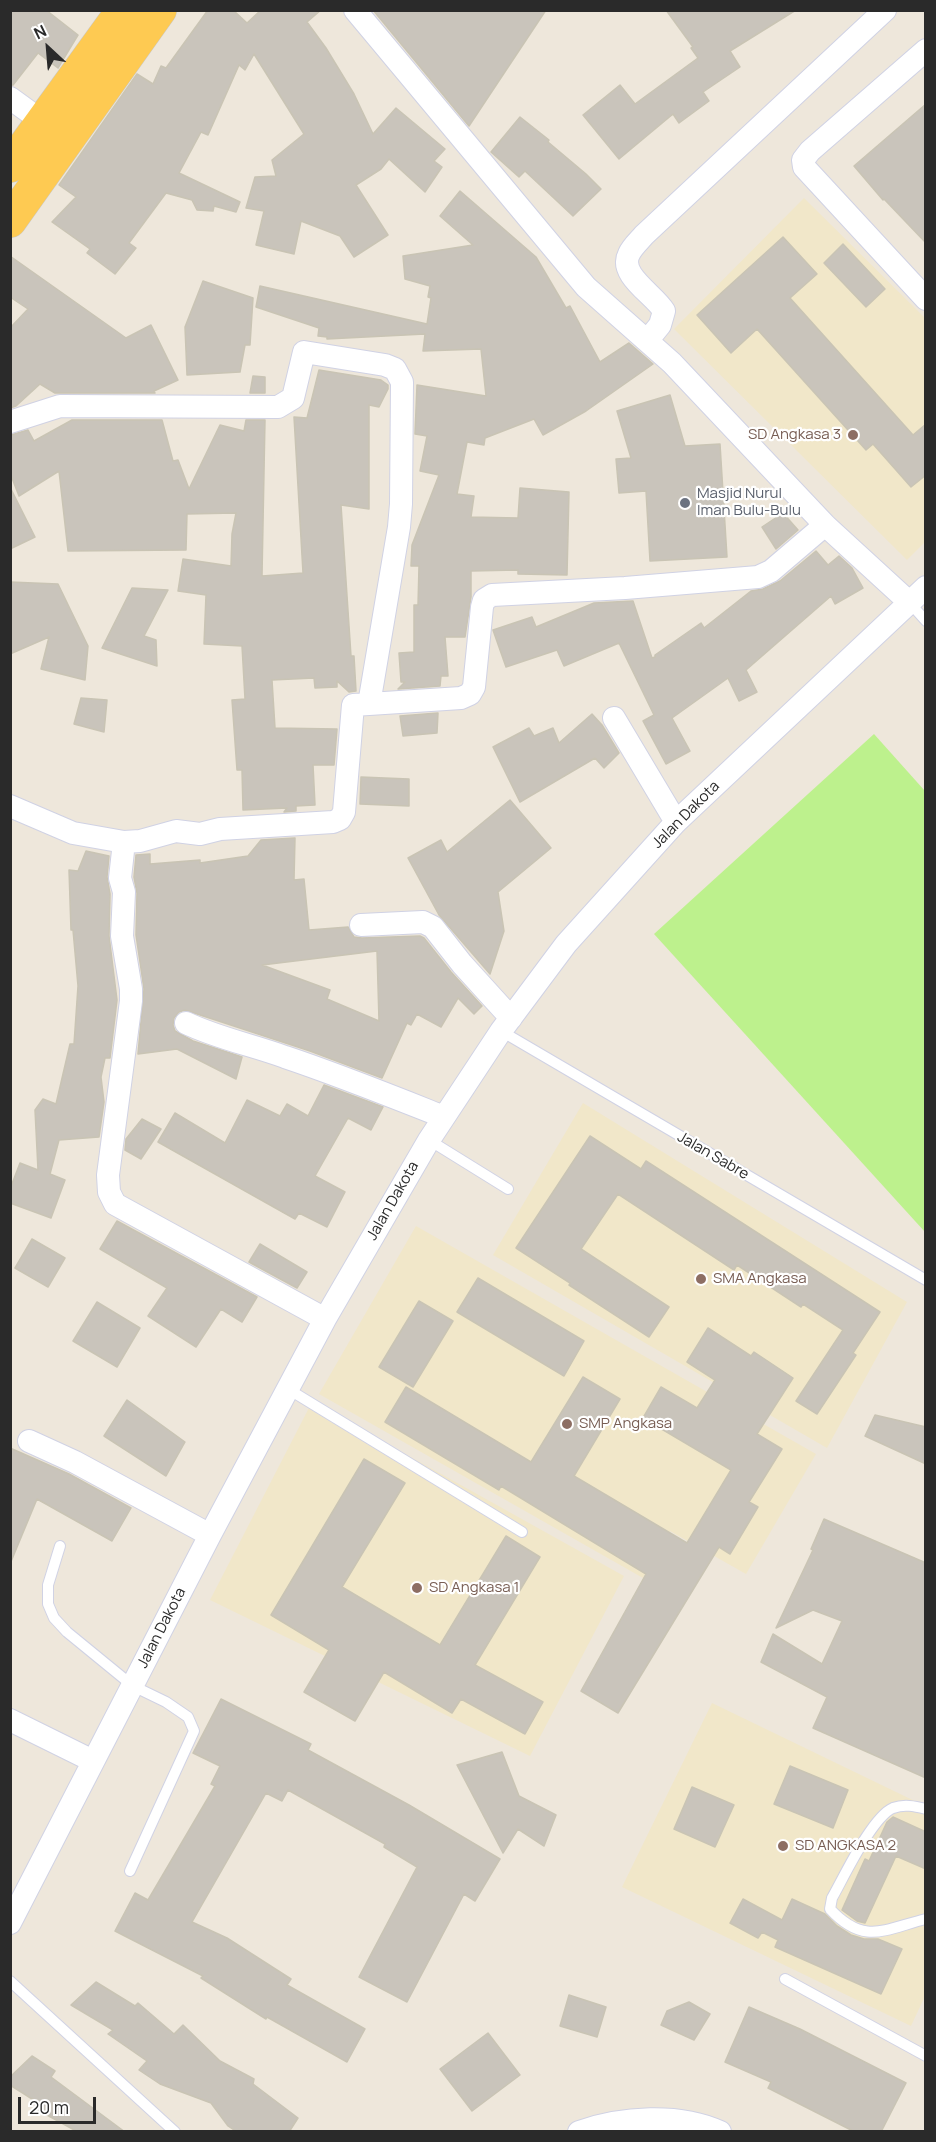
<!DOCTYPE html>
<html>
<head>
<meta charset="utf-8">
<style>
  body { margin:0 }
  #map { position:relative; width:936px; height:2142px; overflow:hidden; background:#eee7db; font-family:Manrope,sans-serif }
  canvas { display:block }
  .frame { position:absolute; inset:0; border:12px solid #2a2a2a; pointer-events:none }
  .north { position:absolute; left:18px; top:18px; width:60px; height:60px; -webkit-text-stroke:4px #fff; paint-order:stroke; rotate:334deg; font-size:16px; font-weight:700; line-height:24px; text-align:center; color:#2a2a2a }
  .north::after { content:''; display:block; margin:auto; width:21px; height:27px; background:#2a2a2a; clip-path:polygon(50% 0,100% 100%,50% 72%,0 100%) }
  .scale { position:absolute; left:18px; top:2097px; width:78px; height:27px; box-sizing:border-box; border:3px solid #2a2a2a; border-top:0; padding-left:8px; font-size:18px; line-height:21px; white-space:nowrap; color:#2a2a2a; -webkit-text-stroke:4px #fff; paint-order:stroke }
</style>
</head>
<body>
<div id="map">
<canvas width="936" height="2142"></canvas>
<div class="frame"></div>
<div class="north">N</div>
<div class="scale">20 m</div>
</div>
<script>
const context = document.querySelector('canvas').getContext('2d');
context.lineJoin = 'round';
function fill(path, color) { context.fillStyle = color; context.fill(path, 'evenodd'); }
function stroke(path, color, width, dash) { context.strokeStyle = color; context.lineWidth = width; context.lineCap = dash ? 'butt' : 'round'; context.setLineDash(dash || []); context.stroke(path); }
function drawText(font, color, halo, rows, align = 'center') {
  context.font = font + ' Manrope,sans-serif'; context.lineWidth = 4.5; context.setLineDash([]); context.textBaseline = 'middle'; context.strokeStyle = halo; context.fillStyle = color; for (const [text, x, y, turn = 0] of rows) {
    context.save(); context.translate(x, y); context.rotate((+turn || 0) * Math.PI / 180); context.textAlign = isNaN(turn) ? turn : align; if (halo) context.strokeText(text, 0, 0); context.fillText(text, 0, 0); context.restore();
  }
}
fill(new Path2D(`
  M804,198L925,318V542L907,560L674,329Z
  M583,1103L907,1302L827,1448L493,1255Z
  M416,1226L816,1454L746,1574L670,1531L643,1578L319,1394Z
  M312,1402L624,1576L530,1756L210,1600Z
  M712,1703L925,1806V1996L911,2026L622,1887Z`), '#f1e7c9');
fill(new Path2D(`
  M874,734L925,791V1232L654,934Z`), '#bdf18d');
const building = new Path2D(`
  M10,10H46L78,35L58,68L38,53L13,85H10Z
  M208,10H233L247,23L261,10H321L307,22L326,48L354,94L373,134L396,108L445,149L434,161L442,167L425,192L389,159L381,169L356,185L388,235L354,257L340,236L301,221L294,254L256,245L264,211L246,208L255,177L276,176L272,160L304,134L254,54L245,70L239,65L208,135L201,132L179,173L240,202L236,212L214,206L213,211L197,210L192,200L166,193L129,243L136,248L115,274L87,253L90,249L52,222L76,197L59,185L137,74L153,84L161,66L166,68Z
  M373,10H546L469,126Z
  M666,10H796L730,51L740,67L703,92L709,101L679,123L673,114L619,159L583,115L620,85L635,104L698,58L691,48L693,47Z
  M926,104V243L884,199L883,200L854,166Z
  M520,117L549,140L548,142L586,174L601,189L573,216L525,171L519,177L491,152Z
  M460,191L536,257L566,308L570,306L600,362L629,343L653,364L586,411L543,435L534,419L485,438L484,445L467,442L457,494L474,496L471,517L518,518L520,488L569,492L567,575L518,574V570L471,571V597L465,637H445L448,676H441L440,686L398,689L405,682H401L399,653L414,652V605H418L419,566H411L412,545L439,475L420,471L427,436L415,434L417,385L486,396L481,349L423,351L425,334L327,339V337L318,336L319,328L256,307L260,286L427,324L431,298L428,297L430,286L405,279L403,256L473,245L440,216Z
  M783,237L817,274L790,298L913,435L926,424V475L911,487L873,444L866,450L757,329L731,353L697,315Z
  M843,244L885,289L866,307L824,263Z
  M10,256L126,338L151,325L178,380L154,391L155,393H55L40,384L16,406L10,408V328L28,309L10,297Z
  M203,281L253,298L250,345H245L240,372L187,375L185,327Z
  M319,370L381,380L388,385V389L379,407L369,405V509L341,505L351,656H354L356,691L349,692L337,681V687L315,688L314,678L272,680L275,728L337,729L334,765H313L315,805L296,806V811L284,812L287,808L243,810L242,770H237L232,700L245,699L242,646L204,644L206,595L178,591L183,559L231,566L232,534L236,513L187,514L186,550L68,551L59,471L19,496L10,473L11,435L28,430L34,441L72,420H162L173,461L178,460L189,489L220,425L244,431L246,420H265L262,576L303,573L294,417L307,418Z
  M253,376L265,377V393H250Z
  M670,395L685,446L720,444L727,557L650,561L646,491L619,493L616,459L631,458L617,411Z
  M10,487L35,537L10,549Z
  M783,513L798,530L776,549L762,527Z
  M816,551L828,565L839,556L852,568L863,588L835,604L831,596L746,670L757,692L739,701L728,678L672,718L690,751L666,764L643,721L654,715L619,643L564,666L557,650L506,667L493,630L532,617L536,627L594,603L633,601L652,658L655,657V655L701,623L704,628L751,591L763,589L780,581Z
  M10,582L58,584L88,646L85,680L41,669L49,637L10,654Z
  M132,588L168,590L144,636L156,640L157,666L102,648Z
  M81,698L107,700L104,732L74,724Z
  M438,713L437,733L403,736L400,716Z
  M592,714L602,725L619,753L604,768L595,758L520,802L493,747L529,728L534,736L553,728L559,743Z
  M361,777L409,779V806L360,804Z
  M510,800L551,848L498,892L504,931L490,974L439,915L408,858L441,840L447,852Z
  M295,838L294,880L304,879L309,930L348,927L354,937L362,938L420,936L424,938L451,972L482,1006L474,1014L458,998L441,1027L417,1014L411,1025L407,1023L382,1078L310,1051L185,1010L179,1012L174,1018L173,1025L175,1031L193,1041L242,1057L236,1079L177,1049L138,1054L144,989L136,935L137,893L134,877L136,855L150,854V864L200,860V863L248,856L261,840ZM377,951L379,1021L327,999L330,990L262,965Z
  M86,851L109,856L107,877L110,894L109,936L117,1000L110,1058H105L101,1077L104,1102L99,1137L59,1140L50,1174L65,1180L51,1218L10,1203V1189L20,1163L38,1170L35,1110L43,1099L56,1104L70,1044H74L78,986L73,930H71L69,870L78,871Z
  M324,1085L383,1107L371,1130L348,1118L315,1176L345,1192L327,1227L299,1213L295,1219L158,1142L175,1113L225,1143L247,1100L280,1116L287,1104L308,1116Z
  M142,1119L161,1129L141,1159L125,1150L126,1139Z
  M590,1136L641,1169L646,1161L880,1312L853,1353L856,1355L817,1414L796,1401L843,1330L803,1304L801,1307L737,1265L734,1270L618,1194L581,1249L669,1307L649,1337L569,1285L570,1283L516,1248Z
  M117,1221L257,1297L242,1322L221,1309L196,1347L148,1316L167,1288L100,1249Z
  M32,1239L65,1258L48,1287L15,1268Z
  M260,1244L307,1272L297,1288L249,1262Z
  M478,1278L584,1341L564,1376L457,1312Z
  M419,1301L453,1321L413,1387L379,1367Z
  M97,1302L140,1328L117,1367L73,1341Z
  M708,1328L751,1356L754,1352L793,1378L757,1434L782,1449L749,1502L758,1507L730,1554L719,1547L618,1713L581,1691L646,1574L501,1486L499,1490L385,1422L406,1387L531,1462L583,1377L620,1399L574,1476L687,1543L731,1470L643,1418L661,1387L697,1408L715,1380L687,1362Z
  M127,1400L185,1442L166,1476L104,1436Z
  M875,1415L926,1427V1464L865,1436Z
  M10,1448L69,1474L131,1508L112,1541L37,1499L10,1564Z
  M364,1459L405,1483L342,1587L440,1645L506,1536L540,1557L475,1665L543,1702L525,1734L461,1699L452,1713L384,1672L355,1721L304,1692L329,1650L271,1615Z
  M824,1519L926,1563V1778L813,1728L827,1697L761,1662L773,1634L822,1664L842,1621L813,1610L776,1628L813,1550L811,1549Z
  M221,1699L311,1744L308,1750L409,1805L500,1859L475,1901L464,1894L407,2002L359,1977L417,1867L384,1847L385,1844L288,1790L282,1801L266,1793L192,1922L227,1938L291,1979L287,1985L365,2029L347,2062L267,2017L266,2019L201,1978L203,1976L115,1931L135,1893L148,1900L215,1786L211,1784L220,1766L193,1753Z
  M502,1752L519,1796L556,1815L544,1846L518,1829L503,1853L457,1765Z
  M790,1766L848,1790L833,1828L774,1804Z
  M692,1787L734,1805L715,1847L674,1829Z
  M893,1817L926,1832V1869L896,1856L865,1923L857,1921L842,1910L865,1859L869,1861L887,1822Z
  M743,1899L782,1920L792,1899L825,1914L837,1926L851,1935L864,1939H878L902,1949L881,1994L775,1947L778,1940L762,1932L758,1938L730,1923Z
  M96,1982L135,2006L138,2003L174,2034L183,2025L220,2061L254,2079L253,2084L298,2118L289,2132H237L228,2126L211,2103L160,2084L139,2070L147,2061L108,2034L113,2030L71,2005Z
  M569,1995L606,2007L597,2037L560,2026Z
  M689,2002L710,2014L694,2040L661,2025L667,2011Z
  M749,2007L800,2029L906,2083L881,2132H855L768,2088L771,2082L725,2062Z
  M488,2033L520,2075L472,2111L440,2069Z
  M32,2056L55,2071L51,2077L125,2132H78L36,2109L40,2104L10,2085V2077Z`);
fill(building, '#c9c4bb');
stroke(building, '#c9c4b4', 1.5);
const service = new Path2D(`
  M909,602L926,621
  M501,1031L926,1280
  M429,1140L508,1189
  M288,1389L522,1532
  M60,1546L48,1585V1604L54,1618L67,1632L133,1686L166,1702L188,1717L194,1731L130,1871
  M926,1809C914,1806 904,1804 893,1808C872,1817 844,1877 832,1898L830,1909C864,1946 885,1929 926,1919
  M785,1979L926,2056
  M10,1981L175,2132`);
const minor = new Path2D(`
  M355,10L586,287L672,363L825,525L909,602
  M926,50L810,151L803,160L804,167L926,299
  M10,98L43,122
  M647,341L660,325L664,311C655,295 618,275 629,254C632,247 639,241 644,235L885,10
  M10,422L60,406L278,407L293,398L304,352L385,365L395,369L402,382L401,504L399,527L369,704L353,705L344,812L340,819L333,822L220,829L200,834L176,831L140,841L124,842L73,833L10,806
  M369,704L461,698L470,694L474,687L482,607L484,600L492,595L625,588L758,577L771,571L825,525
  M614,718L676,822
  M124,842L120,878L124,892L122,936L131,989V1001L108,1175L109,1192L115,1204L325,1319
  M361,925L423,922L433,927L462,964L511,1018
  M186,1023C217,1038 252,1045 285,1057C339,1075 391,1096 444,1117
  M29,1441L75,1462L210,1535
  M10,1720L93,1761
  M10,1923L210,1535L325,1319L429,1140L501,1031L566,944L676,822L926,587
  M579,2132C621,2117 679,2113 720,2132`);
const trunk = new Path2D(`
  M10,166L123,10
  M10,221L160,10`);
stroke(service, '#d0d2e4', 12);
stroke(minor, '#d0d2e4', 24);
stroke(trunk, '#c8c8c8', 34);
stroke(service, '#fff', 10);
stroke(minor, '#fff', 22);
stroke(trunk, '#feca52', 33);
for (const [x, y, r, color] of [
  [853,435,6,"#8d6e63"],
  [685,503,6,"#6b7280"],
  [701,1279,6,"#8d6e63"],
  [567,1424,6,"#8d6e63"],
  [417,1588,6,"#8d6e63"],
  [783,1846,6,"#8d6e63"]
]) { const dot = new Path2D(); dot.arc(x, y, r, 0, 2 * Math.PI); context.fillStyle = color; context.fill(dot); stroke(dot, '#fff', 2); }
drawText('15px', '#785e54', '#fff', [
  ["SD Angkasa 3",841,435,"right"],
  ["SMA Angkasa",713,1279],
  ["SMP Angkasa",579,1424],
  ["SD Angkasa 1",429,1588],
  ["SD ANGKASA 2",795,1846]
], 'left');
drawText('15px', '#5b616d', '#fff', [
  ["Masjid Nurul",697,494],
  ["Iman Bulu-Bulu",697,511]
], 'left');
drawText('15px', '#2a2a2a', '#fff', [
  ["Jalan Dakota",686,815,-45],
  ["Jalan Sabre",713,1156,30],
  ["Jalan Dakota",393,1201,-60],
  ["Jalan Dakota",162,1628,-63]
]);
</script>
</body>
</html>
